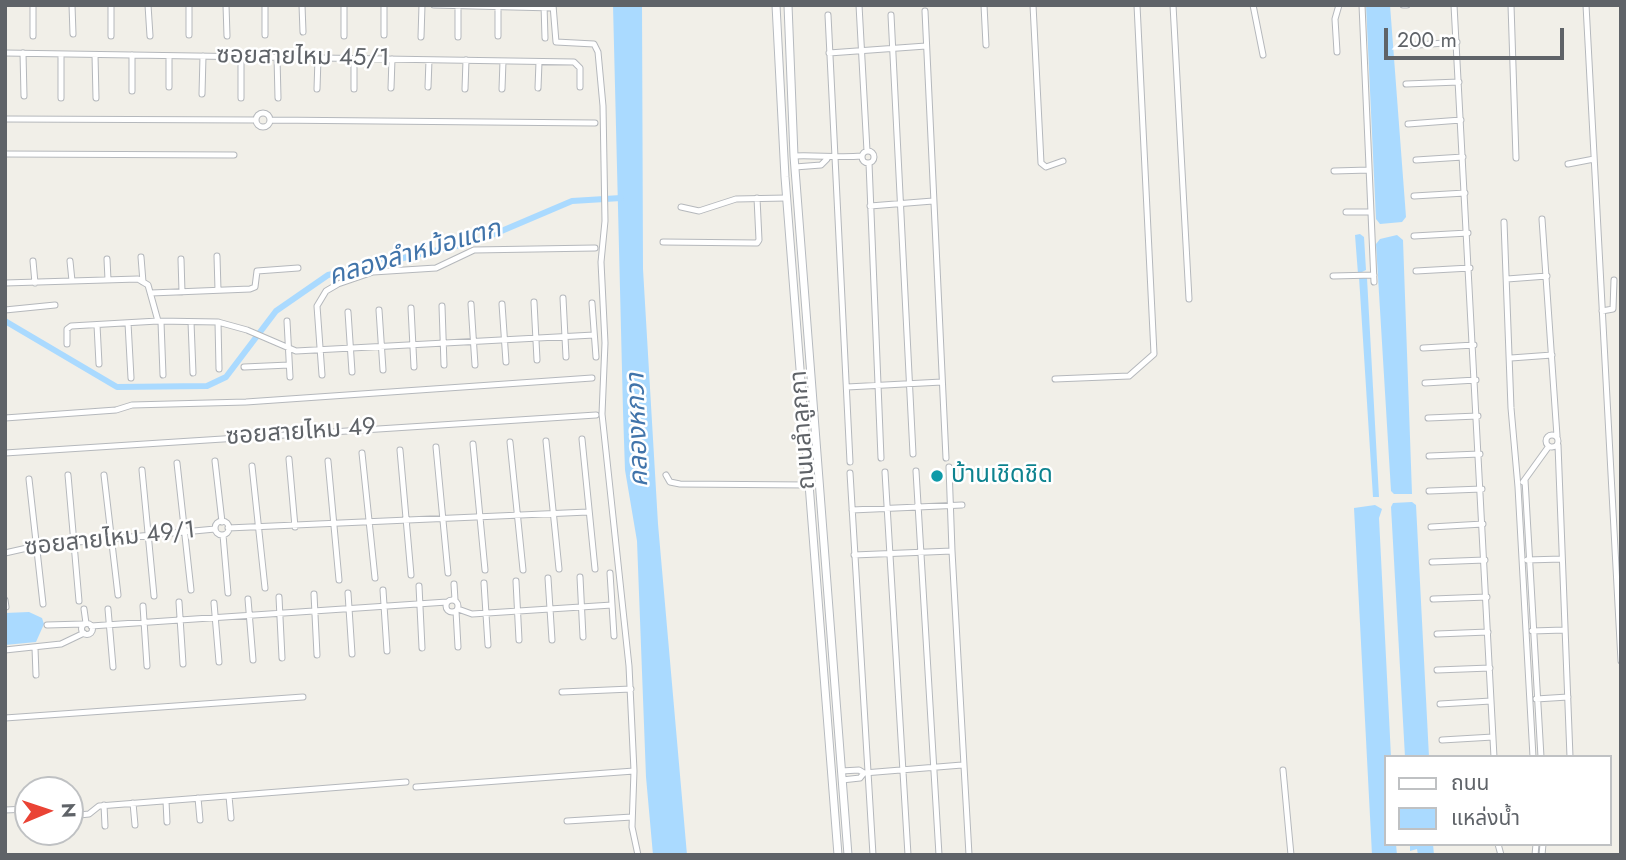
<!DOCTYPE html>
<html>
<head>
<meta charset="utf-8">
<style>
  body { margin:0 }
  #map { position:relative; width:1626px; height:860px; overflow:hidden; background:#f1efe8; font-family:Jost,"Noto Sans Thai",sans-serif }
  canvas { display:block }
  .frame { position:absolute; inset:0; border:7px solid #5f6368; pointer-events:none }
  .legend { position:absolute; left:1384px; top:755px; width:228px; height:91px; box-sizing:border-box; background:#fff; border:2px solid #bfc1c3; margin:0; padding:9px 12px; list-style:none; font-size:21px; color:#5f6368 }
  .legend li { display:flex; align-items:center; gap:14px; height:35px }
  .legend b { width:35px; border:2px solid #bfc1c3 }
  .north { position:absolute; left:14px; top:776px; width:70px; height:70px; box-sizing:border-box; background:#fff; border:2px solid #bfc1c3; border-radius:50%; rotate:88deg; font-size:19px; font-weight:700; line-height:28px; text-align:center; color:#5f6368 }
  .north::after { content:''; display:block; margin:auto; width:24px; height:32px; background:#ea4335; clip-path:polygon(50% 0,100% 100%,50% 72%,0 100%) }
  .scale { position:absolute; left:1384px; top:28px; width:180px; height:32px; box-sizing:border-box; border:4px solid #5f6368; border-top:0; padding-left:9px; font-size:21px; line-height:24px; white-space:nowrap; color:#5f6368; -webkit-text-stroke:5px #fff; paint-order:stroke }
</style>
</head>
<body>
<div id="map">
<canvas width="1626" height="860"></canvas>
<div class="frame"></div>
<ul class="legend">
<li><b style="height:9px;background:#fff"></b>ถนน</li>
<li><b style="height:19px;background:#aadaff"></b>แหล่งน้ำ</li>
</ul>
<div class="north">N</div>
<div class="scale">200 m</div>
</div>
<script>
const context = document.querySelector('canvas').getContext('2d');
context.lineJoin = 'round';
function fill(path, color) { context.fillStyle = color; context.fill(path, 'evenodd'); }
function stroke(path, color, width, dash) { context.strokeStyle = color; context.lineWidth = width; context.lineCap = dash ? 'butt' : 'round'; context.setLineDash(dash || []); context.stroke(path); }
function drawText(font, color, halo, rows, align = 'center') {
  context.font = font + ' Jost,"Noto Sans Thai",sans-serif'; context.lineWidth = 5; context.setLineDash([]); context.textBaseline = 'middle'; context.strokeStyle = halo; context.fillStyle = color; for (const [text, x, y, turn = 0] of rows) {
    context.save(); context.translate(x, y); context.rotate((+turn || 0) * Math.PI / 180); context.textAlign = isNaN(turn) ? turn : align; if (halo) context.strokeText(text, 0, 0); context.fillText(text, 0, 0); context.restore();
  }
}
fill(new Path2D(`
  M613,5H642L643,269L658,524L687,855H653L646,777L637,541L625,470L623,411Z
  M1366,5H1390L1406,217L1402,222L1380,224L1376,219Z
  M1360,234L1364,237L1366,270L1358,274L1355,235Z
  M1397,235L1403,240L1412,494H1394L1391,491L1376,244L1380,239Z
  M1364,276L1367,278L1379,497H1373L1359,277Z
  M1412,502L1416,505L1429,757H1405L1391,507L1393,503Z
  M1375,505L1382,509L1379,518L1391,757H1386V844H1396L1397,855H1372L1354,508Z
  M29,612L42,618L44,624L36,642L5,645V613Z
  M1410,844H1433L1434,855H1418L1417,849L1410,851Z`), '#aadaff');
stroke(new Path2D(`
  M5,321L117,387L207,386L226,377L276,311L328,275L478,241L572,201L621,198`), '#aadaff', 6);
const minor = new Path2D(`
  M33,5V36
  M72,5L73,34
  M111,5V36
  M148,5L150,36
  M189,5V35
  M226,5L227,36
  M302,5L303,32
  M344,5V36
  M434,5L553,8
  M458,5V37
  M544,5L545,38
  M553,5L556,42L594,44L598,52L603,106L605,221L601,262L605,343L602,414L629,666L634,771L632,827L638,855
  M859,5L867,151
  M984,5L986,45
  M1033,5L1041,163L1046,167L1063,161
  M1173,5L1189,299
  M1253,5L1263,55
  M1362,5L1374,282
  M1403,5H1407
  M1454,5L1494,757
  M1511,5L1516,158
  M1586,5L1621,661
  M925,11L946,458
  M828,15L850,462
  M891,15L913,454
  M265,35V5
  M384,35V5
  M498,36V5
  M421,37L422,5
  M1405,46L1457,42
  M1337,52L1335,19L1339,5
  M5,53L574,62L580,68V87
  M23,53L24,96
  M829,53L926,46
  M61,54V98
  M95,55L96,98
  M132,55V91
  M241,57V98
  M277,57L278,98
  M1406,84L1459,82
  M169,87V56
  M428,87L429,60
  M391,88L392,59
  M538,88L539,62
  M317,89L318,58
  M354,89V59
  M465,89L466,60
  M502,89L503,61
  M202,94L203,56
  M256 120a7 7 0 1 1 14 0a7 7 0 1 1-14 0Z
  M5,119L256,120
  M270,120L595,123
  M1408,124L1461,120
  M862 157a6 6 0 1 1 12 0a6 6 0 1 1-12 0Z
  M5,154L234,155
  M794,156C818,155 837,158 862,156
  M1416,160L1463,157
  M869,163L881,458
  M1568,164L1594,159
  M795,167L821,165L827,159
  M1334,171L1369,170
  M1414,196L1465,193
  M870,206L933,201
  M681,207L699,211L736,199L786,198
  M1346,212H1371
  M1542,219L1557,436
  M1504,222L1511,408L1518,487L1533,757
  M1414,236L1468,233
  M663,242L757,243L759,240L757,198
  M217,256L218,290
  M141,257L143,282
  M107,259L108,280
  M181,259L182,292
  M33,261L35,283
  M70,261L72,281
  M1416,271L1470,268
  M1333,276L1374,275
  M1507,279L1547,276
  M5,283L138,279L148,285L158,321L218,322L247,330L296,351L594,335
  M151,293L250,289L255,287L257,271L298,268
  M563,298L566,357
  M534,302L537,360
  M592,303L596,357
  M471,304L475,365
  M502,304L506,362
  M442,306L444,365
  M411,308L414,367
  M5,310L55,305
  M379,310L383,370
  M1602,311L1613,309L1614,280
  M348,312L352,372
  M287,321L290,377
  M161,322L163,375
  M191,322L193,373
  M218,322L219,369
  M128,323L131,378
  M97,325L99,364
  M67,344V329L71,326L158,321
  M1423,348L1474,345
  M1511,358L1552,355
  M244,367L289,365
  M322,375L317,306L326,291L338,284L373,272L436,268L474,250L595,248
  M1055,379L1129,376L1154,354L1137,5
  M1425,383L1476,380
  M847,387L942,382
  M5,418L116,410L132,405L246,402L592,378
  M1428,418L1478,416
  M1546 441a6 6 0 1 1 12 0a6 6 0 1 1-12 0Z
  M582,439L595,569
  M546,441L559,569
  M510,442L523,570
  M473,444L485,570
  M1558,445L1570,757
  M436,447L448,573
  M400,450L411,575
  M5,453L596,415
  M362,453L375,578
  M1429,456L1480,454
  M289,459L295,527
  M215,461L222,522
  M328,461L339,580
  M177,463L191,590
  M252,466L265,588
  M949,467L952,551
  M142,470L154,596
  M916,471L939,855
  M885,472L908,855
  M850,473L873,855
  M68,475L79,601
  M104,475L118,595
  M666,475L670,482L680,484L807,485
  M29,479L43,604
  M1525,480L1541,757
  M1523,482L1549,446
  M1429,491L1482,489
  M852,510L962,505
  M215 528a7 7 0 1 1 14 0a7 7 0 1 1-14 0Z
  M1431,527L1483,524
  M228,528L588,512
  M223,535L228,593
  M5,553L36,546L215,529
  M854,555L952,551L969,855
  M1527,560L1562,559
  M1432,562L1485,560
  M610,573L614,636
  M580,577L583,637
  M548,578L552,640
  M516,581L519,640
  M484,583L488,645
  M454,584L455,600
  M419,586L422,648
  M383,590L387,651
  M348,593L352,654
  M314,594L317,655
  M279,597L282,658
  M248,599L253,660
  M1433,599L1487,597
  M446 606a6 6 0 1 1 12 0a6 6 0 1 1-12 0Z
  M5,600L6,607
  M179,602L183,664
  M214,603L219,662
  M143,606L147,666
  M84,609L86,623
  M108,609L113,667
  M458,609L472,614L612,605
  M456,611L458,647
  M81.5 629a5.5 5.5 0 1 1 11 0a5.5 5.5 0 1 1-11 0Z
  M47,625L83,624
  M91,626L447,602
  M1532,631L1564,630
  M1437,634L1488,632
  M35,648L36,675
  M5,650L61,644L84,633
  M1437,670L1490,668
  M562,692L631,689
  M1536,699L1568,697
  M1440,704L1491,701
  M5,718L303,697
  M1442,740L1493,737
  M1283,770L1291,855
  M841,771L859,770L864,773L962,765
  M842,780L860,778L864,773
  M416,787L634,771
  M229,796L231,818
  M198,798L200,820
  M166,801L167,822
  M133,803L135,825
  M104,805L105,826
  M26,809L27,832
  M5,810L28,809
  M70,816L89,814L99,806L406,782
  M567,821L632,817
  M1498,844L1501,855
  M1535,855L1536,844
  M1542,855L1543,844`);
const secondary = new Path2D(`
  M776,5L785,177L838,855
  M788,5L794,156L848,855`);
stroke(minor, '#b5b8bc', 7);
stroke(secondary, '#b6babf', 9);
stroke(minor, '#fff', 5);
stroke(secondary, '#fff', 7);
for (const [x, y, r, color] of [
  [937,476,7,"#0f9aa8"]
]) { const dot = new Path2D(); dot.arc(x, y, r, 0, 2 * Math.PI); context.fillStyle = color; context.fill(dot); stroke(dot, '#fff', 2.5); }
drawText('24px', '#5f6368', '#fff', [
  ["ซอยสายไหม 45/1",303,58,1],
  ["ถนนลำลูกกา",804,430,-94],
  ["ซอยสายไหม 49",301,433,-4],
  ["ซอยสายไหม 49/1",110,540,-6]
]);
drawText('24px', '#0d838f', '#fff', [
  ["บ้านเชิดชิด",951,476]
], 'left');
drawText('italic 26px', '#4174aa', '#fff', [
  ["คลองลำหม้อแตก",415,254,-16],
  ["คลองหกวา",639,430,-92]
]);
</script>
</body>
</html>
